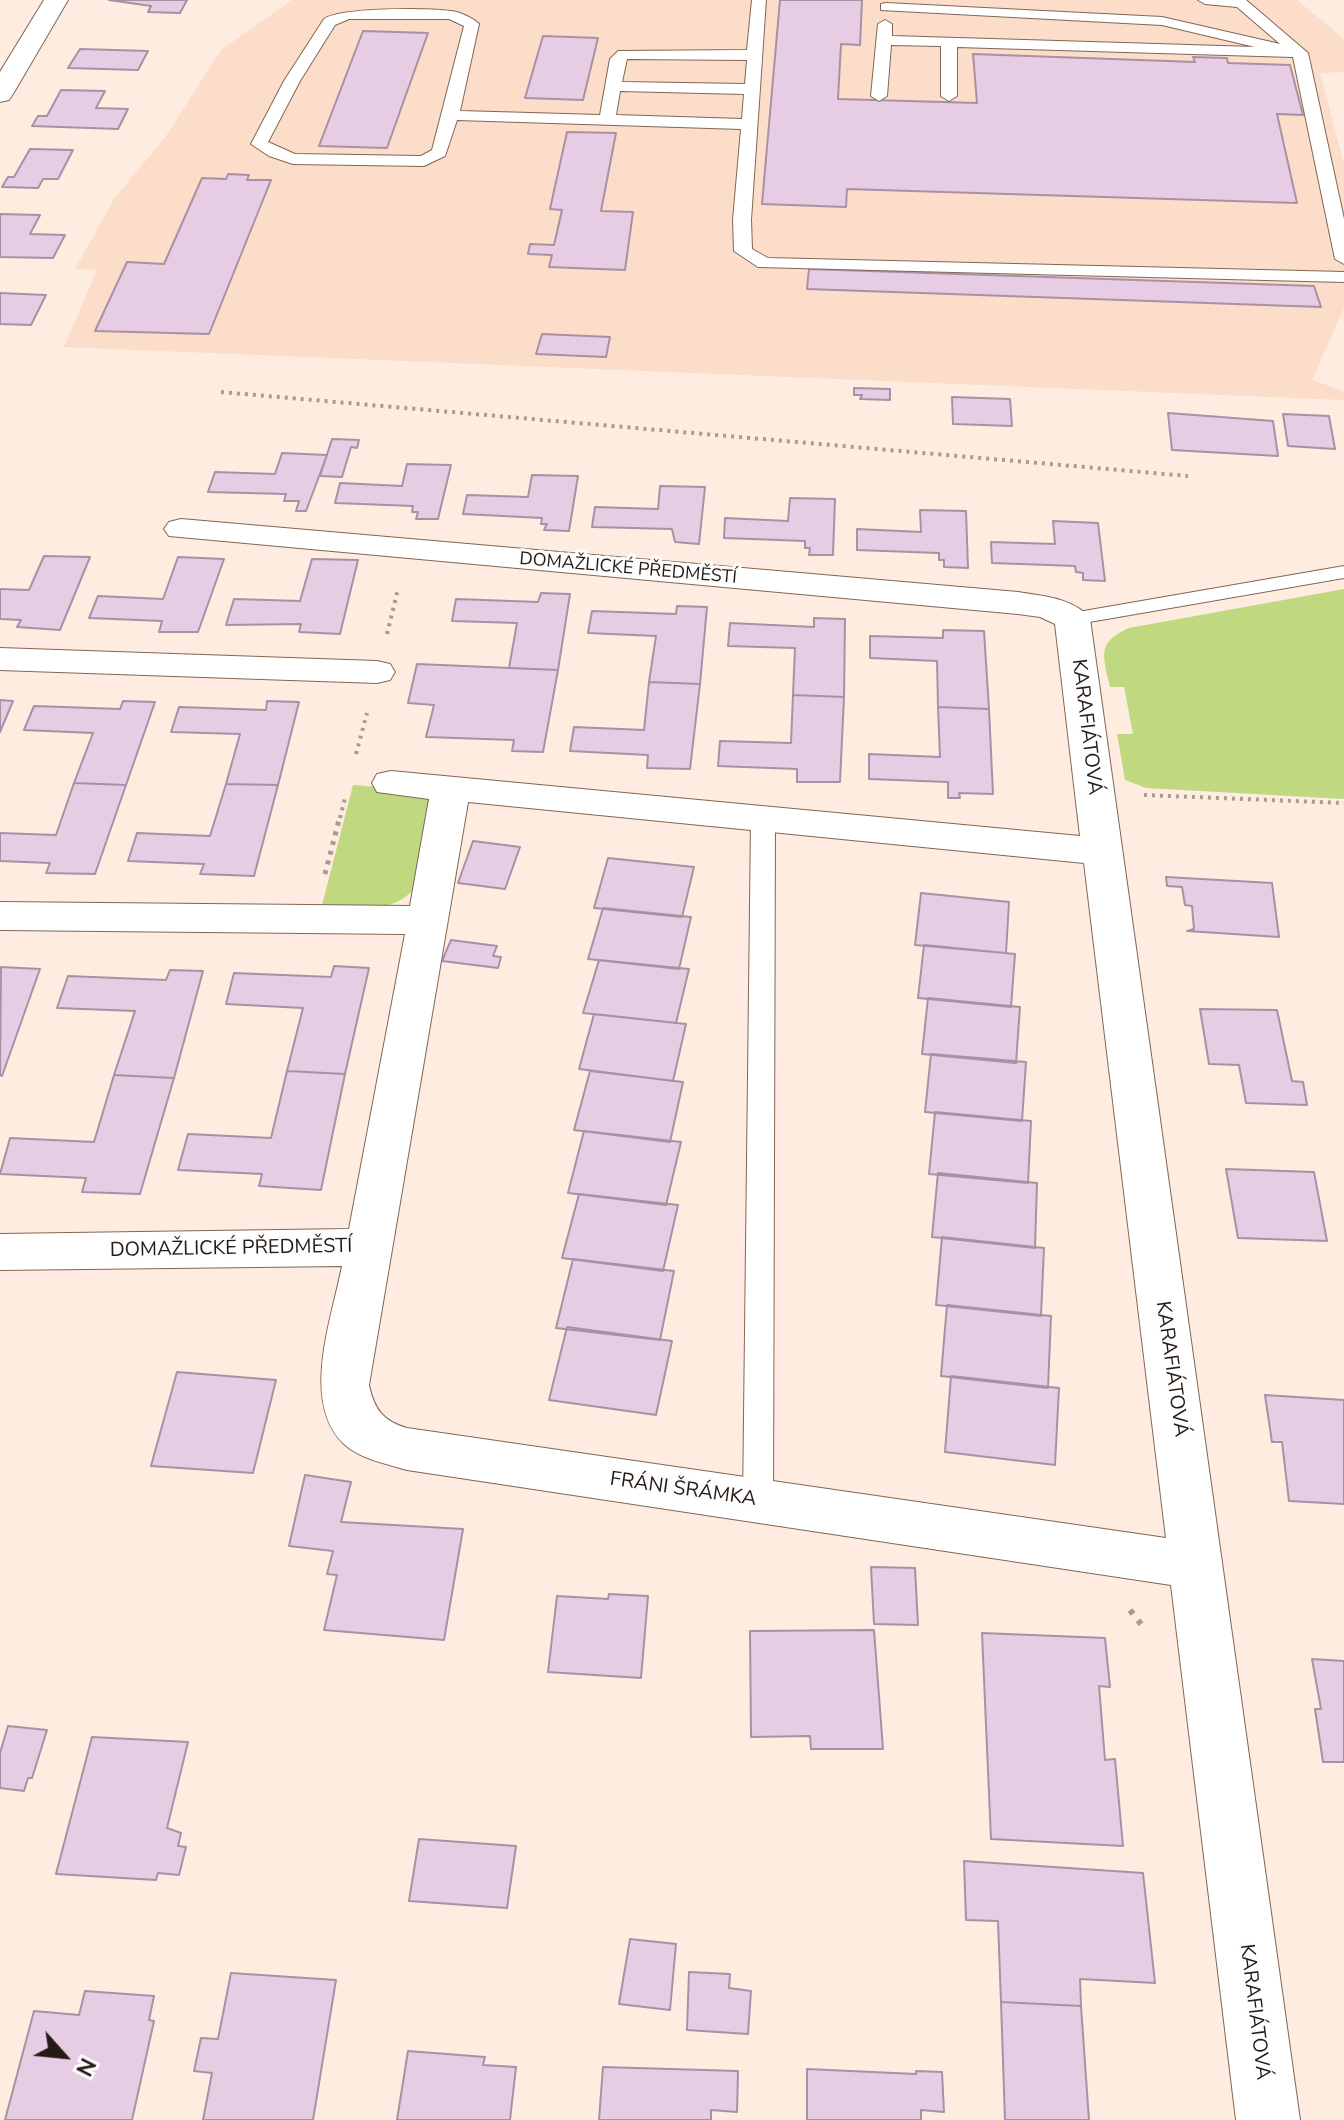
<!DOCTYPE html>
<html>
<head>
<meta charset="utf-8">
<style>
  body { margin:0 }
  #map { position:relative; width:1344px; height:2120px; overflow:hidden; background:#feece0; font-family:"Nunito Sans",sans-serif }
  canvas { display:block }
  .north { position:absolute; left:24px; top:2016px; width:80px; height:80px; -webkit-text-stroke:6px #fdfdfd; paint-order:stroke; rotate:117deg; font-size:22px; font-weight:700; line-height:32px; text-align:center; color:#251b14 }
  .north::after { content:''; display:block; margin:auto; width:28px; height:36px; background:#251b14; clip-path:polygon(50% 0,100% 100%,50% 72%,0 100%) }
</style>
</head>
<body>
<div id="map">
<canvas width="1344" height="2120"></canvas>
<div class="north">N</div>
</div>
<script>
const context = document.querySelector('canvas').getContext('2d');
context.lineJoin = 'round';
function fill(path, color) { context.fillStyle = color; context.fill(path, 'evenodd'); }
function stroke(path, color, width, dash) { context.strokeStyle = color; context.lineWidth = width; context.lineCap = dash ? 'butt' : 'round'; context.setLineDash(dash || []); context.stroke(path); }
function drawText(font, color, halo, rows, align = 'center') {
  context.font = font + ' "Nunito Sans",sans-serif'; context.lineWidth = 6; context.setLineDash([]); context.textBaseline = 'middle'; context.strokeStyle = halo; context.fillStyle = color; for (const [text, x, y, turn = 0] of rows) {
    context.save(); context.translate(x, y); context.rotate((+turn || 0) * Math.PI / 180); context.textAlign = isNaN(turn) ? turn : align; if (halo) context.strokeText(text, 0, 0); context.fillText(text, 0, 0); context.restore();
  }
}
fill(new Path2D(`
  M292,0H1297L1344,39V72L1320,73L1344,164V308L1312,380L1344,391V400L64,347L97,270L75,269L114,199L166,136L221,50Z`), '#fbddca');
fill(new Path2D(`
  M1344,589V799L1146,788L1125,780L1117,734H1133L1124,687H1110C1103,655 1096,643 1129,628Z
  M353,785L406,789L428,796L431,801L414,889C391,915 353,909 321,909Z`), '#c0d981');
const building = new Path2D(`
  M109,0H187L180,13L148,12L151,6Z
  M780,0H862L860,45L841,44L838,99L977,103L973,54L1195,62L1193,57L1227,58L1228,63L1290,65L1303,115L1277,114L1297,203L847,189L846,207L762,204Z
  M363,31L428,33L387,148L319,146Z
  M543,36L598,38L583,100L525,98Z
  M80,49L148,51L138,70L68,68Z
  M61,90L105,91L96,108L128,109L118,129L32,126L38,116H47Z
  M567,132L616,133L601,211L633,212L625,270L549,267L552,255L528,254L530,244L554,245L562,210L550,209Z
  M30,149L73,150L58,179H43L38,188L2,187L8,177H14Z
  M228,174L249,175L247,180H271L209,334L95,331L127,262L164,264L202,178L226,179Z
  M0,214L40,215L30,234L65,235L53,258L0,257Z
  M809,269L1314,286L1321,307L807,289Z
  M0,293L46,295L31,325L0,324Z
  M542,334L610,337L606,357L536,354Z
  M854,388L890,389V400L860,399L862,395H854Z
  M952,397L1010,399L1012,426L953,424Z
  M1168,413L1273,421L1278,456L1172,450Z
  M1283,414L1329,416L1335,449L1288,446Z
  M332,439L359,440L357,448L351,447L342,477L320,476Z
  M282,453L327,455L306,511H296L299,501H284L286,494L208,492L215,472L275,474Z
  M407,464L451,465L438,519H416L418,512H412L413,506L335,503L340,483L402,486Z
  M532,475L578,476L569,531L544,530L547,524H541L542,518L463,514L467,495L528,497Z
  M660,486L705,487L699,544L675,542L672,529L592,527L595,507L658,509Z
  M790,498L835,499L833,555H809L810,548H805V541L724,538L725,518L788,521Z
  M920,510L966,511L968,568L944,567V560H939V553L857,550V529L921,532Z
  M1053,521L1098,523L1105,581L1083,580V573L1076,572L1075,566L992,563L991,542L1055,544Z
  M44,556L90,557L60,630L17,627L21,620L0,619V589L29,590Z
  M178,557L224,559L198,632H159L162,621L89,618L98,596L163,599Z
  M312,559L358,560L340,634L299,632L301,624L226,625L234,599L300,601Z
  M541,593L570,594L558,670L509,668L517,623L452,621L456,599L538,602Z
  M677,606L707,607L700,684L649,682L656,636L588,633L592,611L676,614Z
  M814,618L845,619L844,697L793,695L795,648L728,646L730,623L814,627Z
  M943,630L984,631L989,709L938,707L937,661L870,658V636L943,638Z
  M417,664L558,670L543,752L512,751L514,740L426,737L434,705L408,703Z
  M649,682L700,684L690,769L647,768L648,755L570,751L574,727L644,730Z
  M793,695L844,697L840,782H797V769L718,766L720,741L791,743Z
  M0,700L13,701L0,732Z
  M123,701L155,702L126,785L74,783L93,733L24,730L34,706L120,709Z
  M267,701L299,702L278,785L226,784L240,734L171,732L179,707L266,710Z
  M938,707L989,709L993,794L959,793L960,798H948V782L869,779V754L940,757Z
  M74,783L126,785L95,874L46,873L50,863L0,861V833L56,835Z
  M226,784L278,785L254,876L200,874L204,864L128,861L137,833L210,836Z
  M473,841L520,847L505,889L458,883Z
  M608,858L694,867L682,917L594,908Z
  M1166,877L1272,883L1279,937L1187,931L1194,929L1192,906L1185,905L1182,887L1167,886Z
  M921,893L1009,902L1006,953L915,945Z
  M603,908L691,917L679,969L588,959Z
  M451,940L497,946L493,956L501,957L498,968L442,961Z
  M924,945L1015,954L1011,1007L918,998Z
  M599,960L689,969L676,1023L583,1013Z
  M334,966L369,968L345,1074L287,1071L303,1008L226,1004L234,973L331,977Z
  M1,967L40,969L2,1076L0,1075Z
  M170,970L203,971L174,1078L114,1075L135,1011L57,1008L68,976L166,980Z
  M928,998L1020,1007L1016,1063L922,1054Z
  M1200,1009L1277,1010L1292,1081L1303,1082L1307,1105L1246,1103L1239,1065L1209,1064Z
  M594,1014L686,1024L673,1081L579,1069Z
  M931,1054L1026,1062L1022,1121L925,1112Z
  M287,1071L345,1074L321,1190L259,1186L262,1174L178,1170L188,1134L271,1138Z
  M590,1071L683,1082L670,1142L574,1130Z
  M114,1075L174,1078L140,1194L82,1192L86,1178L0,1174L10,1138L94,1142Z
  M935,1112L1031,1121L1028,1183L929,1174Z
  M584,1131L681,1142L666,1205L568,1193Z
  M1226,1169L1314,1172L1327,1241L1238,1238Z
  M938,1173L1037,1183L1035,1248L932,1237Z
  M579,1194L678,1205L663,1271L562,1258Z
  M942,1237L1044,1248L1041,1316L936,1305Z
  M573,1259L674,1271L660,1340L556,1328Z
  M947,1305L1051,1316L1048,1388L941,1376Z
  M567,1327L672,1341L656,1415L549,1400Z
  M177,1372L276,1380L253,1473L151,1466Z
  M951,1376L1059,1388L1055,1465L945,1452Z
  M1265,1395L1344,1400V1504L1289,1501L1282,1442H1272Z
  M305,1475L351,1482L341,1522L463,1529L444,1640L324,1630L337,1575L327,1574L333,1551L289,1546Z
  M871,1567L915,1568L918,1625L874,1624Z
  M609,1594L648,1596L641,1678L548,1672L557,1596L608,1599Z
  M874,1630L883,1749H811L810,1736L751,1737L750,1631Z
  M982,1633L1105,1638L1110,1687L1099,1686L1105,1760L1115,1759L1123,1846L991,1839Z
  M1312,1659L1344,1661V1762H1323L1315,1709H1321Z
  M8,1726L47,1730L32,1778H28L24,1791L0,1788V1753Z
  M92,1737L188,1742L167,1828L181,1833L178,1846L186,1847L179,1875L158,1873L156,1880L56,1874Z
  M419,1839L516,1846L507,1908L409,1901Z
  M964,1861L1143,1873L1155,1983L1080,1979L1081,2006L1001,2002L998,1921L966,1920Z
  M630,1939L676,1944L670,2010L619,2004Z
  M689,1972L730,1974L729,1988L751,1991L748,2034L687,2030Z
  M231,1973L336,1980L313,2120H203L212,2073L194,2071L201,2038L218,2039Z
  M85,1991L154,1996L149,2020L154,2021L132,2120H5L34,2011L79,2015Z
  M1001,2002L1081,2006L1089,2120H1005Z
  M408,2051L485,2057L483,2065L516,2067L510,2120H397Z
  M603,2067L738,2071L737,2112L711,2110V2120H599Z
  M807,2069L916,2074V2071L942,2072L944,2112L921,2110V2120H807Z`);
fill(building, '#e7cde3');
stroke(building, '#a990a5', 2);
const lane = new Path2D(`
  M752,0H766L751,220L752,249L768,258L1344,272V282L758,267L734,251L733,220L741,129L457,120L445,156L424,166L293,164L269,156L251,144L284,81L324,19C341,7 428,8 451,11C460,12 473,18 479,24L460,111L600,115L610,59L618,51L747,50ZM349,19H449L464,26L432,150L421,156L295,154L268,142L300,81L335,25ZM627,59L747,60L745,84L622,82ZM620,91L744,94L742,119L616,115Z
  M1198,0H1246L1308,53L1344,219V264L1335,259L1293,57L957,47V96L949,101L941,96V46L891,45L887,96L879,101L871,96L878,24L885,20L892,24V36L1255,47L1162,25L881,10V4L886,3L1162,17L1280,44L1237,7L1205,4Z
  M1344,566V578L1072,625L1061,619L1072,613Z
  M763,812L771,815L775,820L773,1501L769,1510L758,1514L747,1510L743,1501L751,820L755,815Z`);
const street = new Path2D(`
  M44,0H68L13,94L9,100L0,102V72Z
  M181,519L1018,592C1042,596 1075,598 1090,619L1300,2120H1236L1171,1585L407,1470C387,1464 360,1459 344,1444C300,1402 332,1318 342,1266L0,1270V1234L349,1229L405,934L0,930V902L410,906L429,799L377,792L372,783L377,774L391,771L1080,836L1055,624L1040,617L1018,614L169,536L164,529L169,522ZM468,802L1084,863L1166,1538L407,1428C383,1421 374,1409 369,1385Z
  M0,648L377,661L390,664L395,672L390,680L377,683L0,670Z`);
stroke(lane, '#806755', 2);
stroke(street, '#806755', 2);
stroke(new Path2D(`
  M221,392L1188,476
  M387,634L398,589
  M356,754L367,713
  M1144,795L1344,803
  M340,818L345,798`), '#aa9b91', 4, [3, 5]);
stroke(new Path2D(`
  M325,874L340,816`), '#aa9b91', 5, [4, 6]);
stroke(new Path2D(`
  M1130,1610L1144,1628`), '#aa9b91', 6, [5, 8]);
fill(lane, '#fff');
fill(street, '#fff');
drawText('18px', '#251b14', '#fdfdfd', [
  ["DOMAŽLICKÉ PŘEDMĚSTÍ",628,569,5]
]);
drawText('20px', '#251b14', '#fdfdfd', [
  ["KARAFIÁTOVÁ",1086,727,83],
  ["DOMAŽLICKÉ PŘEDMĚSTÍ",231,1249,-1],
  ["KARAFIÁTOVÁ",1171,1369,82],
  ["FRÁNI ŠRÁMKA",683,1490,8],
  ["KARAFIÁTOVÁ",1254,2012,83]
]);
</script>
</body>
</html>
